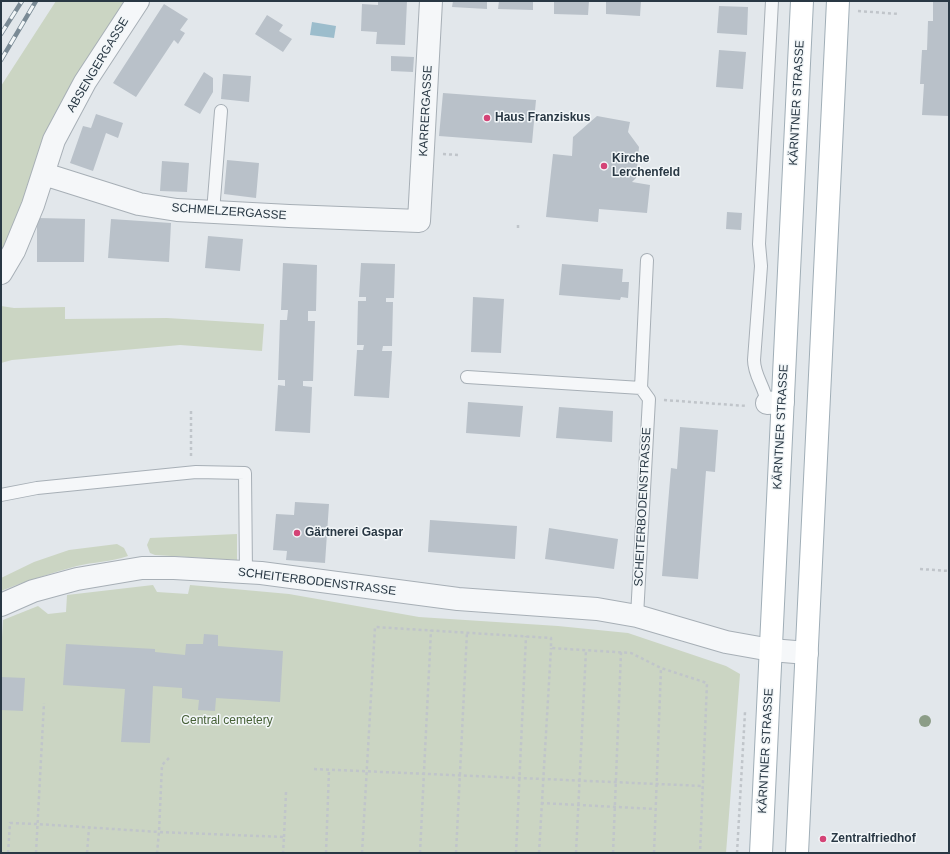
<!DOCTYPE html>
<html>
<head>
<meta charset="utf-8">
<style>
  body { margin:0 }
  #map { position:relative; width:950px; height:854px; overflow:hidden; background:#e2e7eb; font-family:Helvetica,sans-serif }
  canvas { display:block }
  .frame { position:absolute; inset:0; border:2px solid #293844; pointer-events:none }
</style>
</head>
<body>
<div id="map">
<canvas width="950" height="854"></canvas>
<div class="frame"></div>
</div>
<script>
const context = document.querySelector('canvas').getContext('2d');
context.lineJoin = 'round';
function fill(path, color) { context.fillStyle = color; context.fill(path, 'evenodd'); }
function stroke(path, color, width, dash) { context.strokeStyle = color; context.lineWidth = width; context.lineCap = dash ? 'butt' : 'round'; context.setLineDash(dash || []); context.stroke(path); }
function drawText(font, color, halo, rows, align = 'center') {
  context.font = font + ' Helvetica,sans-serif'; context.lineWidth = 3; context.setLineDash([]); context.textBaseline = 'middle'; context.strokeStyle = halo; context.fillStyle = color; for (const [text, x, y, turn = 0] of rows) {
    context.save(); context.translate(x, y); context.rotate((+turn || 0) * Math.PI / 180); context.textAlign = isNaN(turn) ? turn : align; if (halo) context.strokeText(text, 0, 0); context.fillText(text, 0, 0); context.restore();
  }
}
fill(new Path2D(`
  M56,1H130L1,262V86Z
  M1,306L14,308L65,307V319L167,318L264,324L262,351L180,345L12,360L1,363Z
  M237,534V560L155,555L150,553L147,545L150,538Z
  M117,544L124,548L128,556C111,562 93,562 77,566C51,573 26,581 1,591V578L34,562L69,550Z
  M153,585L157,592L188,594L190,585L289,594L419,617L558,626L628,633L726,666L740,674L726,853H1V655L3,620L38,606L48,614L66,612L67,595Z`), '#cbd5c3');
fill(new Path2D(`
  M312,22L336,26L334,38L310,35Z`), '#9cbdcc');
fill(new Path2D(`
  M378,1H407L405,45L376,44L377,32L361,31L362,4L378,5Z
  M453,1H487V9L452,7Z
  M499,1H533V10L498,9Z
  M554,1H589L588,15L554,14Z
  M606,1H641L640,16L606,14Z
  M933,1H949V116L922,115L924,84H920L922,50H927L928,21H933Z
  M164,4L188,19L180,30L185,33L178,44L174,40L136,97L113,83Z
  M719,6L748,7L747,35L717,33Z
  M267,15L283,25L279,31L292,39L283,52L255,34Z
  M719,50L746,52L743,89L716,87Z
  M391,56L414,57L413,72L391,71Z
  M204,72L213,78V92L200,114L184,105Z
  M223,74L251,76L249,102L221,99Z
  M443,93L536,100L532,143L439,136Z
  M96,114L123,123L118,138L106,133L93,171L70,163L83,126L91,128Z
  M597,116L630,122L628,132L639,147L636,178L632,182L650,185L647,213L599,209L598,222L546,217L553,154L572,156L573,137Z
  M227,160L259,163L256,198L224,194Z
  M162,161L189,163L187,192L160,191Z
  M727,212L742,213L741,230L726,229Z
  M37,218L85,219L84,262H37Z
  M111,219L171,223L169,262L108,258Z
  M208,236L243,239L240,271L205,268Z
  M283,263L317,265L316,311H308V321H315L313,381H303V386L312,387L310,433L275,431L278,385L285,386V380H278L280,320H287L288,310H281Z
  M361,263L395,264L394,298H386V302H393L392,346H383L382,351H392L389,398L354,396L357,350H363L364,345H357L358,301H366V297H359Z
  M562,264L623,269L622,282H629L628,298L621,297L620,300L559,295Z
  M473,297L504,299L501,353L471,352Z
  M468,402L523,406L520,437L466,433Z
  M559,407L613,411L612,442L556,438Z
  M680,427L718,430L715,472L706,471L698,579L662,576L671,468L677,469Z
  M295,502L329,504L325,563L286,560L287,551L273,550L276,514L294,515Z
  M430,520L517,526L515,559L428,552Z
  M549,528L618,539L614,569L545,559Z
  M204,634L218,635V646L283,651L280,702L216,698L215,711L198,710L199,700L182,698V688L153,686L150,743L121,742L125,689L63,685L66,644L155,649V652L185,655L186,644H203Z
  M1,677L25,678L23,711L1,710Z`), '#b9c1c9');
const service = new Path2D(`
  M213,212L221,111
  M467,377L641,388L649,399L637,616
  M641,388L647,260
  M767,403C765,387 754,376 754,360L761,266L759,244L772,1
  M1,495L37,488L196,472L245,473L246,573`);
const minor = new Path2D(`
  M44,174L139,204L177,210L289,216L419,221L431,1
  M1,273L14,251L33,205L54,140L85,82L138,1
  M767,403L783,402
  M1,605L33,591L77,579L142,568H174L261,573L458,599L597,609L637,616L726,642L771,650L807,653`);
const primary = new Path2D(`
  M761,853L802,1
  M797,853L838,1`);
stroke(service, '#a7afb6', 14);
stroke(minor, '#a7afb6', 24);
stroke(primary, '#a0aeb7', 24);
stroke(new Path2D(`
  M858,11L899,14
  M443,154L458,155
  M518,228V224
  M664,400L747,406
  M191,456V411
  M920,569L949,571
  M169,758L162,765L159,832L284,837L283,853
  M314,769L703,786
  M541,803L655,809
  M284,837L286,792
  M8,853L10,823L37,824L159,832L157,853
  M36,853L44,703
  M87,853L89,828
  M326,853L329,770
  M362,853L375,627L551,638V648L631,653L661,668L707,683L700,853
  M420,853L431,630
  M456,853L467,632
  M516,853L526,636
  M539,853L551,648
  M576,853L586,650
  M613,853L621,652
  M654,853L661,668
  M737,853L745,712`), '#c0c5ca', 2.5, [3, 3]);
stroke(service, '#f5f7f9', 12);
stroke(minor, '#f5f7f9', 22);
stroke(primary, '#fff', 22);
const rail = new Path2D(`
  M1,34L22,1
  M1,60L36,1`);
stroke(rail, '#7a8a95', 4.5);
stroke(rail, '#f2f6f8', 3, [9]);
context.fillStyle = '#8c9d87';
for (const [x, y] of [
  [925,721]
]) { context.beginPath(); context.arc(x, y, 6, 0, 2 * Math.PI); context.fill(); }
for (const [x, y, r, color] of [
  [487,118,4,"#d44376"],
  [604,166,4,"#d44376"],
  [297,533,4,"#d44376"],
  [823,839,4,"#d44376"]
]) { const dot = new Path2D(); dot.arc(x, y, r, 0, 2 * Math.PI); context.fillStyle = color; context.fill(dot); stroke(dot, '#f2f6f8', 1.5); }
drawText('12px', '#293844', '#f2f6f8', [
  ["ABSENGERGASSE",98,65,-59],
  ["KÄRNTNER STRASSE",797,103,-87],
  ["KARRERGASSE",426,111,-87],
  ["SCHMELZERGASSE",229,212,4],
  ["KÄRNTNER STRASSE",781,427,-87],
  ["SCHEITERBODENSTRASSE",643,507,-87],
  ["SCHEITERBODENSTRASSE",317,582,7],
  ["KÄRNTNER STRASSE",766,751,-87]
]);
drawText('bold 12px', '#293844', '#f2f6f8', [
  ["Haus Franziskus",495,118],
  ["Kirche",612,159],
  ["Lerchenfeld",612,173],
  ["Gärtnerei Gaspar",305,533],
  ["Zentralfriedhof",831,839]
], 'left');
drawText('12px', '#466036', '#f2f6f8', [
  ["Central cemetery",227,721]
]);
</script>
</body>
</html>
